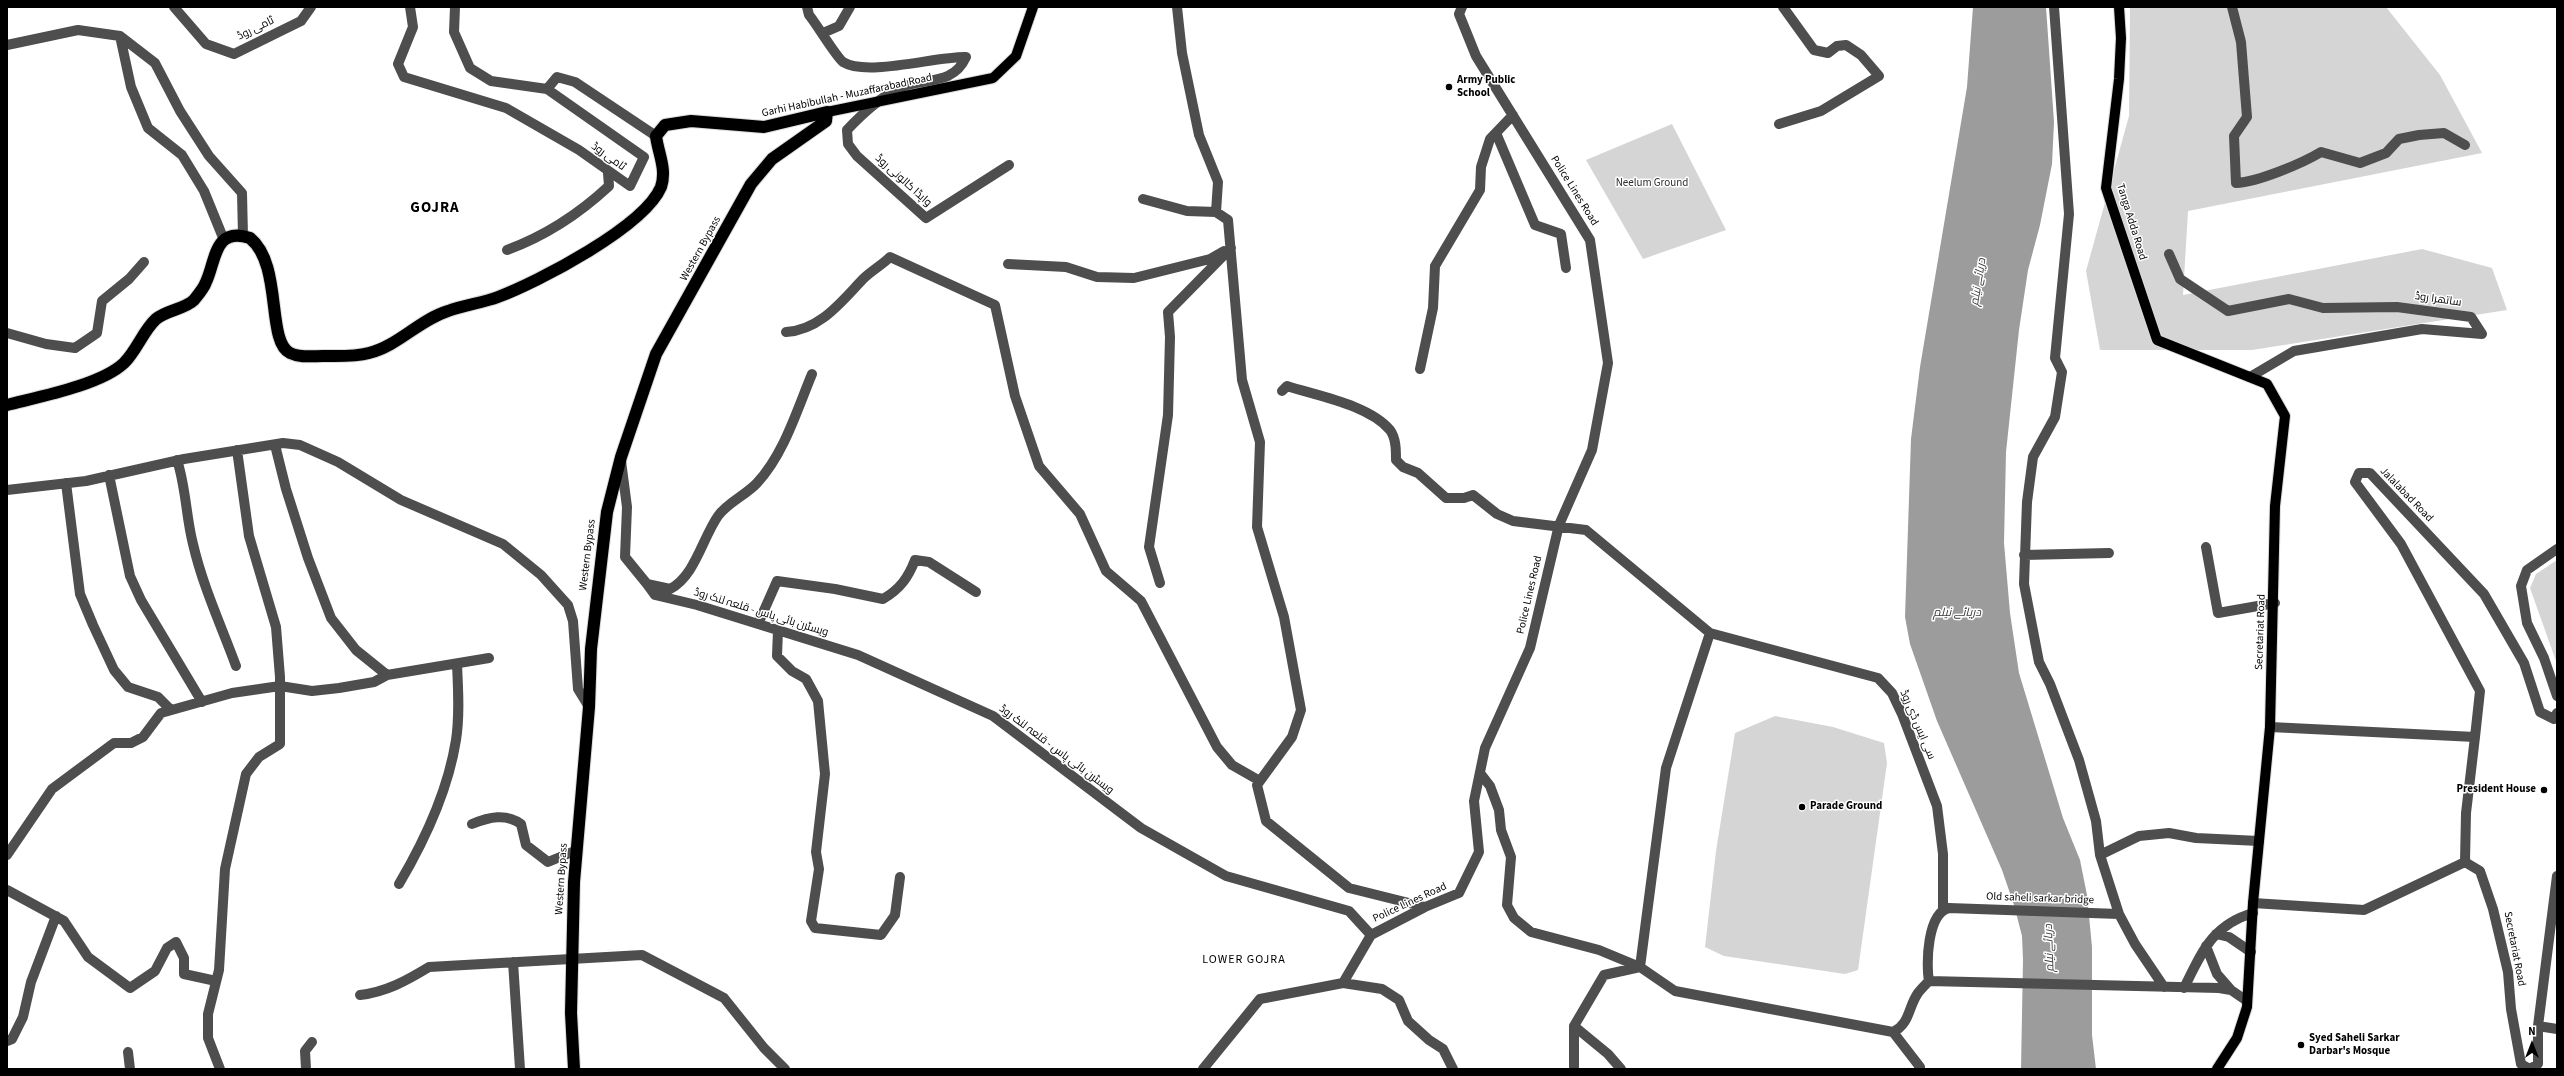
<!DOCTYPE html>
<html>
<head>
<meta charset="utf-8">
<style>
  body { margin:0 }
  #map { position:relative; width:2564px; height:1076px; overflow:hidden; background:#fff; font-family:"Source Sans 3",sans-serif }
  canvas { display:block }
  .frame { position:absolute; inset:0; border:8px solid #000; pointer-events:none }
  .north { position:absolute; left:2512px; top:1024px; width:40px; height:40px; -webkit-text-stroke:3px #fff; paint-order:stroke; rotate:0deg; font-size:11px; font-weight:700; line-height:16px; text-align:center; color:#000 }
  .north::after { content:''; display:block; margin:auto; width:14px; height:18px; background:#000; clip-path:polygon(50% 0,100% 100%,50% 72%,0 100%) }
</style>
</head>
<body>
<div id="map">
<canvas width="2564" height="1076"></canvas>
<div class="frame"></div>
<div class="north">N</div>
</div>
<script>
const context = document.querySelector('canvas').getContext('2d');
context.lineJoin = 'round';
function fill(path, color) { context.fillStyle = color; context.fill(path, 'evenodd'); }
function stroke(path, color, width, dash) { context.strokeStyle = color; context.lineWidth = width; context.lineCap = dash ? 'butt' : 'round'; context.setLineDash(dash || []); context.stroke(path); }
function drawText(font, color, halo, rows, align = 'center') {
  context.font = font + ' "Source Sans 3",Cairo,sans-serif'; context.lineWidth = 3; context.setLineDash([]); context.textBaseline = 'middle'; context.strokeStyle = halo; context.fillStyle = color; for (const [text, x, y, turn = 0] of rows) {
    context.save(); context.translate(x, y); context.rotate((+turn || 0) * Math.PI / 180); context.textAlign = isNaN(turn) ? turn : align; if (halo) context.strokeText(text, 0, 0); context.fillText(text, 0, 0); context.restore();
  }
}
fill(new Path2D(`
  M2130,7H2386L2440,75L2482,153L2188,211L2183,295L2422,249L2492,268L2507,310L2252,350H2100L2086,271L2129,116Z
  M1672,124L1726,230L1643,259L1586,160Z
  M2557,560V664L2530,588L2536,574Z
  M1775,716L1833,727L1884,743L1887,763L1858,970L1845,974L1724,956L1705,947L1716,851L1735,733Z`), '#d5d5d5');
fill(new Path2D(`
  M1973,7H2046L2054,122L2052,164L2040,225L2028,270L2019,330L2006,452L2004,543L2010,613L2019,673L2063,818L2080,860L2087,895L2092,947V1035L2096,1069H2021L2023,960L2022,936L2014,905L2002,870L1937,721L1910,644L1905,617L1911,439L1920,367L1967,87Z`), '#9c9c9c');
const major = new Path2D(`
  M2119,7L2121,38L2119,79L2106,188L2157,340L2267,384L2285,416L2275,506L2270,727L2253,903L2247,1007L2237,1038L2217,1069
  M827,112L993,78L1016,56L1033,7`);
const highway = new Path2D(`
  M7,405C38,397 101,385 124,363C137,350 143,331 156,319C167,310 185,309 194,300C198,295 204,288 206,282C216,261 214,226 250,238C283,265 266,341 290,353C300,358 313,356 323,356C338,356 354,357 369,353C398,346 419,320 448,311C464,305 482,303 498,297C538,282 644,227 661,187C667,169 658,153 656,136L665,125L691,121L764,127L827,112L826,121L772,159L751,184L656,354L621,457L607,512L591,649L589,707L574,882L571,1013L574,1069`);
stroke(major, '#dbdbdb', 12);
stroke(highway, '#dbdbdb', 14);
stroke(new Path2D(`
  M174,7L206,44L234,54L301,21L311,7
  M410,7L413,27L398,64L404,77L506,108L579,150L630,186L644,157L547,89L557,77L575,82L656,136
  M455,7L454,32L470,68L491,81L547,89
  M807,7L809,15C816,23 836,57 843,62C867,77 937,56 966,57C952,88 921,76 897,89C877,100 862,114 847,130L848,144L857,156L926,218L1009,165
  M1177,7L1182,53L1199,135L1218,182L1216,212
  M2054,7L2069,214L2055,358L2062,372L2055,417L2033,457L2027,502L2024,584L2039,662L2050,684L2079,760L2096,821L2100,855L2119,914
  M2232,7L2241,42L2247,117L2234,136L2236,183C2258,182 2303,163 2321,152L2360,163L2386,153L2399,139L2419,135L2444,133L2465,145
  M823,33L839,26L850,7
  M120,36L131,87L148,128L182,155L204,191L224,240
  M7,45L78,30L120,36L155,63L180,111L209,156L242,193L243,236
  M1779,124L1821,111L1879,76L1861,55L1846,45L1837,46L1828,53L1814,50L1783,7
  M1496,133L1535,225L1561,234L1566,268
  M1143,199L1187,211L1216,212L1228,220L1242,380L1260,442L1257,527L1284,617L1301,710L1292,737L1257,785L1266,821L1349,888L1425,907
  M507,250C545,236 580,213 609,186L608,173
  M2169,254L2180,279L2228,311L2289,299L2323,308L2397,307L2471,317L2482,334L2422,329L2294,351L2250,377
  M1008,264L1066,267L1097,277L1134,278L1210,259L1224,251
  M786,332C820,330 841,302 863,279C871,271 882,265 890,257L995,305L1015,396L1039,466L1080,514L1106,571L1141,601L1217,747L1232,765L1260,781
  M7,333L46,344L75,348L97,333L102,301L129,279L144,262
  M1420,369L1433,308L1435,266L1480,190L1481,167L1490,139L1513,115
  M1282,391L1287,386C1318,396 1369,405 1390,430C1396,438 1396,450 1396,460L1403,467L1418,473L1446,498H1464L1473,495L1497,514L1513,521L1586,530L1710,633L1666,768L1640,967L1675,991L1893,1032C1910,1024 1908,1007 1918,993C1921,989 1925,985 1929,981C1926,964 1927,913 1949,908L2119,914L2135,944L2164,987
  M275,445L286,489L308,558L331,618L356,650L387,675
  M177,460C186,487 186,517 193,544C203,587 221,625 236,666
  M621,461L627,507L625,557L647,584L670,589C695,576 702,539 718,516C727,503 746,495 757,483C784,454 797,410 812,374
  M109,475L130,576L141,600L202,702
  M66,483L80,594L93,625L114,670L128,687L158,697L171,710
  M7,490L86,481L184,459L283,443L300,445L338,462L401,500L503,544L541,575L568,605L573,621L578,689L589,707
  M2206,547L2218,613L2275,603
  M2557,549L2527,570L2521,586L2527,623L2544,658L2557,696
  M2024,555L2109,553
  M1160,583L1149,547L1168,415L1170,337L1168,312L1231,248
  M647,584L655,595L697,605L858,655L993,716L1141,828L1226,876L1349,911L1371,935
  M758,624L777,581L835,589L883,599C900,589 908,578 915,560L929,562L976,592
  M778,630L777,656L792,671L806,679L818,701L825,774L816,852L819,869L811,921L815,928L881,935L895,915L900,877
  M1710,633L1878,678L1892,693L1902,714L1937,806L1943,854V909
  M2270,727L2475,737L2480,691L2401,544L2355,482L2359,473H2370L2484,594L2524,663L2540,712L2554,719L2557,713
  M1480,773L1490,786L1499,810L1501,830L1511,857L1507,905L1514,918L1531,932L1599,950L1640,967
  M472,824C489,817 506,813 521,824L526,845L548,862L577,850
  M7,855L52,789L114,743H131L143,737L161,713L232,693L280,686L312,691L339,688L374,682L387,675L489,658
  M2100,855L2139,836L2169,833L2196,838L2259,841
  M2465,862L2466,813L2475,737
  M399,884C425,840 448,791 456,740C460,715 458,688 457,664
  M7,890L64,921L88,957L130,988L155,971L167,948L176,942L184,958V974L216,981
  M2253,903L2364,910L2465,862L2480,871L2493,909L2508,972L2511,1009L2521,1064L2530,1069L2538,1064V1026L2557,876
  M2216,934L2229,937L2251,952
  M2206,946L2217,974L2231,990
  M513,962L520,1069
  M1929,981L2219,988L2231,990L2247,1001
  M1343,983L1382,989L1399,1000L1408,1021L1429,1040L1443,1049L1453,1069
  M2184,988C2202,952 2212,925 2253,913
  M360,995C386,992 406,981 429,967L642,955L724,998L764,1048L785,1069
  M1574,1026L1608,1054L1621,1069
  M2538,1026L2557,1029
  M1893,1032L1920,1067L1919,1069
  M7,1041L12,1039L23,1017L31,982L56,916
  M128,1052L130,1069
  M220,1069L208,1038V1014L219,970L225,869L246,774L259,757L280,744V677L276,627L249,536L237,450
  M306,1069L305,1051L312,1042
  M1203,1069L1260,999L1343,983L1371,935L1425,907L1459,893L1479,852L1474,801L1485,748L1530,648L1559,525L1592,450L1608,363L1590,240L1476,56L1459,14L1462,7
  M1574,1069V1026L1604,975L1640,967`), '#4e4e4e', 10);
stroke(major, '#000', 10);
stroke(highway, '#000', 12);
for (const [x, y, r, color] of [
  [1449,87,4,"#000"],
  [2544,790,4,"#000"],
  [1802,807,4,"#000"],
  [2301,1045,4,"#000"]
]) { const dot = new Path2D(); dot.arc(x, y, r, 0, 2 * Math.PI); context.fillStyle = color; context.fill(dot); stroke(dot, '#fff', 1.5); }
drawText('11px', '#000', '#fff', [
  ["ٹامی روڈ",256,29,-26],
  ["Garhi Habibullah - Muzaffarabad Road",847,96,-12],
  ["ٹامی روڈ",608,157,36],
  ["واپڈا کالونی روڈ",903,181,42],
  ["Police Lines Road",1574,191,58],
  ["Tanga Adda Road",2131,222,73],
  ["Western Bypass",701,249,-61],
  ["ساتھرا روڈ",2438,300,8],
  ["Jalalabad Road",2406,495,46],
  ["Western Bypass",588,555,-83],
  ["Police Lines Road",1530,595,-77],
  ["ویسٹرن بائی پاس - قلعہ لنک روڈ",761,613,17],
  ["Secretariat Road",2261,632,-88],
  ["سی ایس ڈی روڈ",1917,725,67],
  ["ویسٹرن بائی پاس - قلعہ لنک روڈ",1056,750,37],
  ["Western Bypass",562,879,-86],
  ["Old saheli sarkar bridge",2040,899,2],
  ["Police Lines Road",1410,903,-25],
  ["Secretariat Road",2514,949,79]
]);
drawText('bold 11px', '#000', '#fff', [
  ["Army Public",1457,81],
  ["School",1457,94],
  ["President House",2536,790,"right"],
  ["Parade Ground",1810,807],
  ["Syed Saheli Sarkar",2309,1039],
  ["Darbar's Mosque",2309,1052]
], 'left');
drawText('11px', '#2c2c2c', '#fff', [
  ["Neelum Ground",1652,184]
]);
drawText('italic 12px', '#3d3d3d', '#fff', [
  ["دریائے نیلم",1979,282,-81],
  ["دریائے نیلم",1957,613],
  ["دریائے نیلم",2050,948,-92]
]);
context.letterSpacing = '1px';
drawText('12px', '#000', '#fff', [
  ["LOWER GOJRA",1244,960]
]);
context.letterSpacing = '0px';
context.letterSpacing = '1px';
drawText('bold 15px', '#000', '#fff', [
  ["GOJRA",435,209]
]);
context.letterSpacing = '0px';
</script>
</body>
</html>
